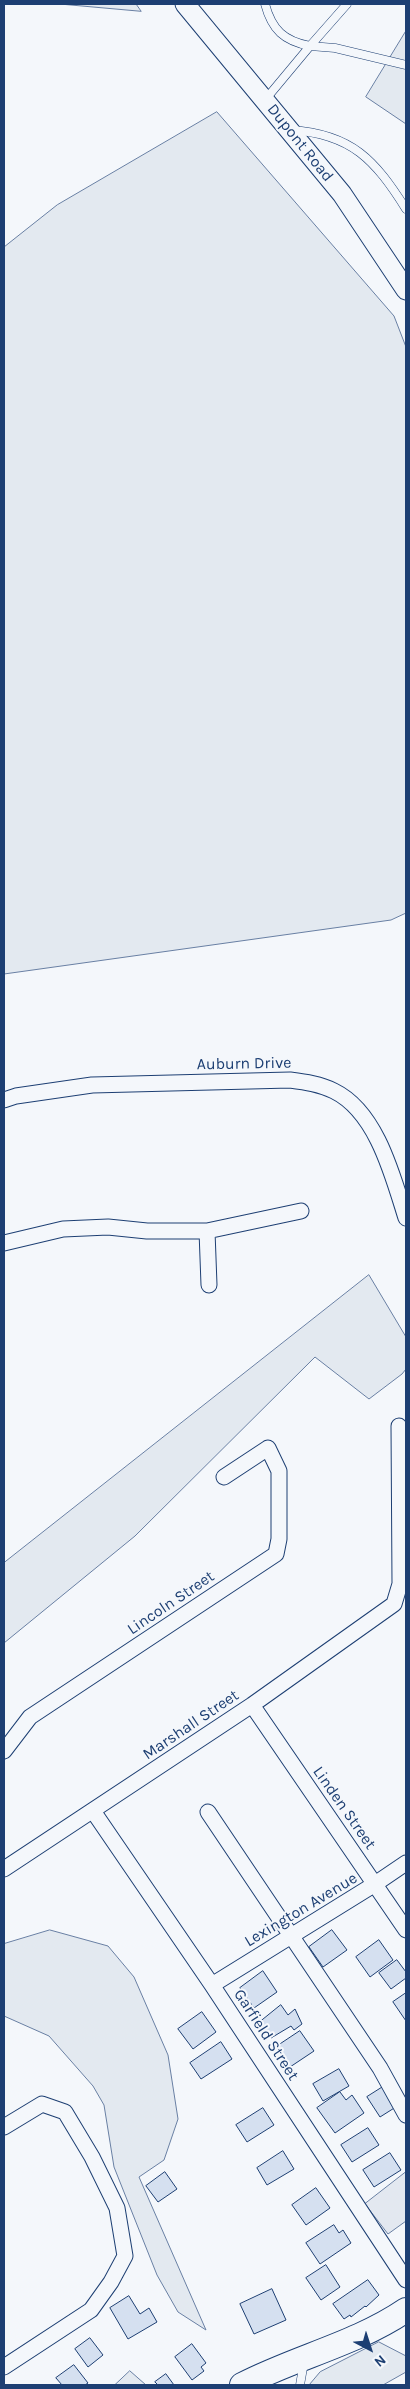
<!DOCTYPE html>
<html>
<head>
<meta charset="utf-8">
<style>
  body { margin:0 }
  #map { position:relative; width:410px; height:2389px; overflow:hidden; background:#f4f7fb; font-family:Karla,sans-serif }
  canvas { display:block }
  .frame { position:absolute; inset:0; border:5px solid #1d3f73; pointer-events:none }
  .north { position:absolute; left:345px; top:2324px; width:50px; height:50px; -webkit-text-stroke:4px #f4f7fb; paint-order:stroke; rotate:140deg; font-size:14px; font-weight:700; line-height:20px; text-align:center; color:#1d3f73 }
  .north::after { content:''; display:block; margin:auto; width:18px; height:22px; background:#1d3f73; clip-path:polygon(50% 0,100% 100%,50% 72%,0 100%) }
</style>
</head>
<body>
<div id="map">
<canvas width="410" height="2389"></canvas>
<div class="frame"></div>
<div class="north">N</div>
</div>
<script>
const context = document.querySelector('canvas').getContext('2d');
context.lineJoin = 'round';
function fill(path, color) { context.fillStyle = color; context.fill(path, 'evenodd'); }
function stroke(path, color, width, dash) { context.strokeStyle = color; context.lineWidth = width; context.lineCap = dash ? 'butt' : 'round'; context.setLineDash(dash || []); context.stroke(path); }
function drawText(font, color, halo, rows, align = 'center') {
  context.font = font + ' Karla,sans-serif'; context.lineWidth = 4; context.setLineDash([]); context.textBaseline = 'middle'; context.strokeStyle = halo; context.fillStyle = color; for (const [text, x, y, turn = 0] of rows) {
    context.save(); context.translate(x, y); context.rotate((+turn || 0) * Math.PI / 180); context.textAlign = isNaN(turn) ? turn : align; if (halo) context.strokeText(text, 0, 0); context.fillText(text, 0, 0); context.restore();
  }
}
const green = new Path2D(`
  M60,4H136L141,11Z
  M406,31V124L366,97Z
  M217,112L394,316L406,347V913L391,920L4,974V247L57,205Z
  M369,1275L406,1337V1369L402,1374L369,1399L315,1357L135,1536L4,1643V1563Z
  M50,1930L108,1946L134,1977L168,2055L178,2119L164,2160L139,2177L206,2330L178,2312L157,2275L114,2167L104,2105L93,2086L49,2036L4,2016V1944Z
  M379,2342L406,2356V2372L383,2385H309L320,2372Z
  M130,2371L146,2385H115Z`);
fill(green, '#e3e9f0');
stroke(green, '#687fa3', 1);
const parking = new Path2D(`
  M406,2172V2221L388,2234L365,2204Z`);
fill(parking, '#e3e8f0');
stroke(parking, '#687fa3', 1);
const building = new Path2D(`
  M332,1930L347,1950L323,1967L309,1947Z
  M379,1940L393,1960L370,1977L356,1957Z
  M397,1960L406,1972V1978L391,1989L379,1973Z
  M263,1971L277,1992L254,2008L240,1988Z
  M406,1993V2021L393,2002Z
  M281,2005L288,2015L295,2009L302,2024L294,2030L291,2026L271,2038L260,2022Z
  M202,2012L216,2032L193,2049L178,2029Z
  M300,2031L314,2051L290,2067L276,2047Z
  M221,2042L232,2059L201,2079L190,2063Z
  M339,2069L349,2086L323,2101L313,2084Z
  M386,2085L399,2105L380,2117L367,2097Z
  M340,2092L346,2100L352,2095L364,2113L335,2133L317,2108Z
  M263,2108L274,2125L247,2142L236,2125Z
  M368,2128L379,2145L352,2162L341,2145Z
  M283,2151L294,2169L267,2185L257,2168Z
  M390,2153L401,2170L374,2187L363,2170Z
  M165,2172L177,2189L158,2202L146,2186Z
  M316,2188L330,2208L306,2225L292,2205Z
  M334,2225L339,2233L343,2230L351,2243L320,2264L306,2243Z
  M326,2265L340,2287L321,2300L306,2278Z
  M368,2280L379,2295L366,2307L365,2306L351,2317L350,2315L344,2319L333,2304Z
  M272,2289L286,2320L254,2334L240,2304Z
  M129,2296L140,2314L149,2308L157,2322L128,2339L110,2308Z
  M90,2338L103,2355L88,2367L75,2349Z
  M192,2344L206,2363L201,2367L204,2371L192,2380L175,2357Z
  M74,2365L88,2383L85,2385H62L56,2378Z
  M166,2374L174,2385H158L155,2382Z`);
fill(building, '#d5e0f0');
stroke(building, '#1d3f73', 1);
const service = new Path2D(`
  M265,4C272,30 284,41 310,46L347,4
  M265,100L310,46L335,48L406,65
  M291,130C352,134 375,160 406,209
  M300,2385L304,2362`);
const minor = new Path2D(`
  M4,1100L16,1096L92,1085L290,1080C305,1082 320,1084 334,1091C377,1112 393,1177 406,1218
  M207,1231L209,1285
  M4,1243L63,1229L108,1227L147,1231H207L301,1211
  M252,1705L406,1930
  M4,1751L30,1717L276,1554L279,1539V1471L268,1448L224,1477
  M93,1811L212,1985L406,2280
  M208,1812L380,2068L406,2115
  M4,1869L252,1705L394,1604L400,1584L399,1426
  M212,1985L375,1884L406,1863
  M4,2127L42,2104L65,2112L92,2157L117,2208L125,2256L111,2282L91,2310L4,2367`);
const tertiary = new Path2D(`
  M185,4L342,194L406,290`);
const primary = new Path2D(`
  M242,2385C296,2357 356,2344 406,2310`);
stroke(service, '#1d3f73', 9);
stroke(minor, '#1d3f73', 17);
stroke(tertiary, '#1d3f73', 21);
stroke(primary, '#1d3f73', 26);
stroke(service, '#f4f7fb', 8);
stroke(minor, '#f4f7fb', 15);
stroke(tertiary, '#f4f7fb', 19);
stroke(primary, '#f4f7fb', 24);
drawText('16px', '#1d3f73', '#f4f7fb', [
  ["Dupont Road",300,143,51],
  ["Auburn Drive",244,1064,-1],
  ["Lincoln Street",171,1603,-34],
  ["Marshall Street",191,1725,-34],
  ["Linden Street",344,1808,55],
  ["Lexington Avenue",301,1910,-31],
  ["Garfield Street",266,2035,57]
]);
</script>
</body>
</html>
